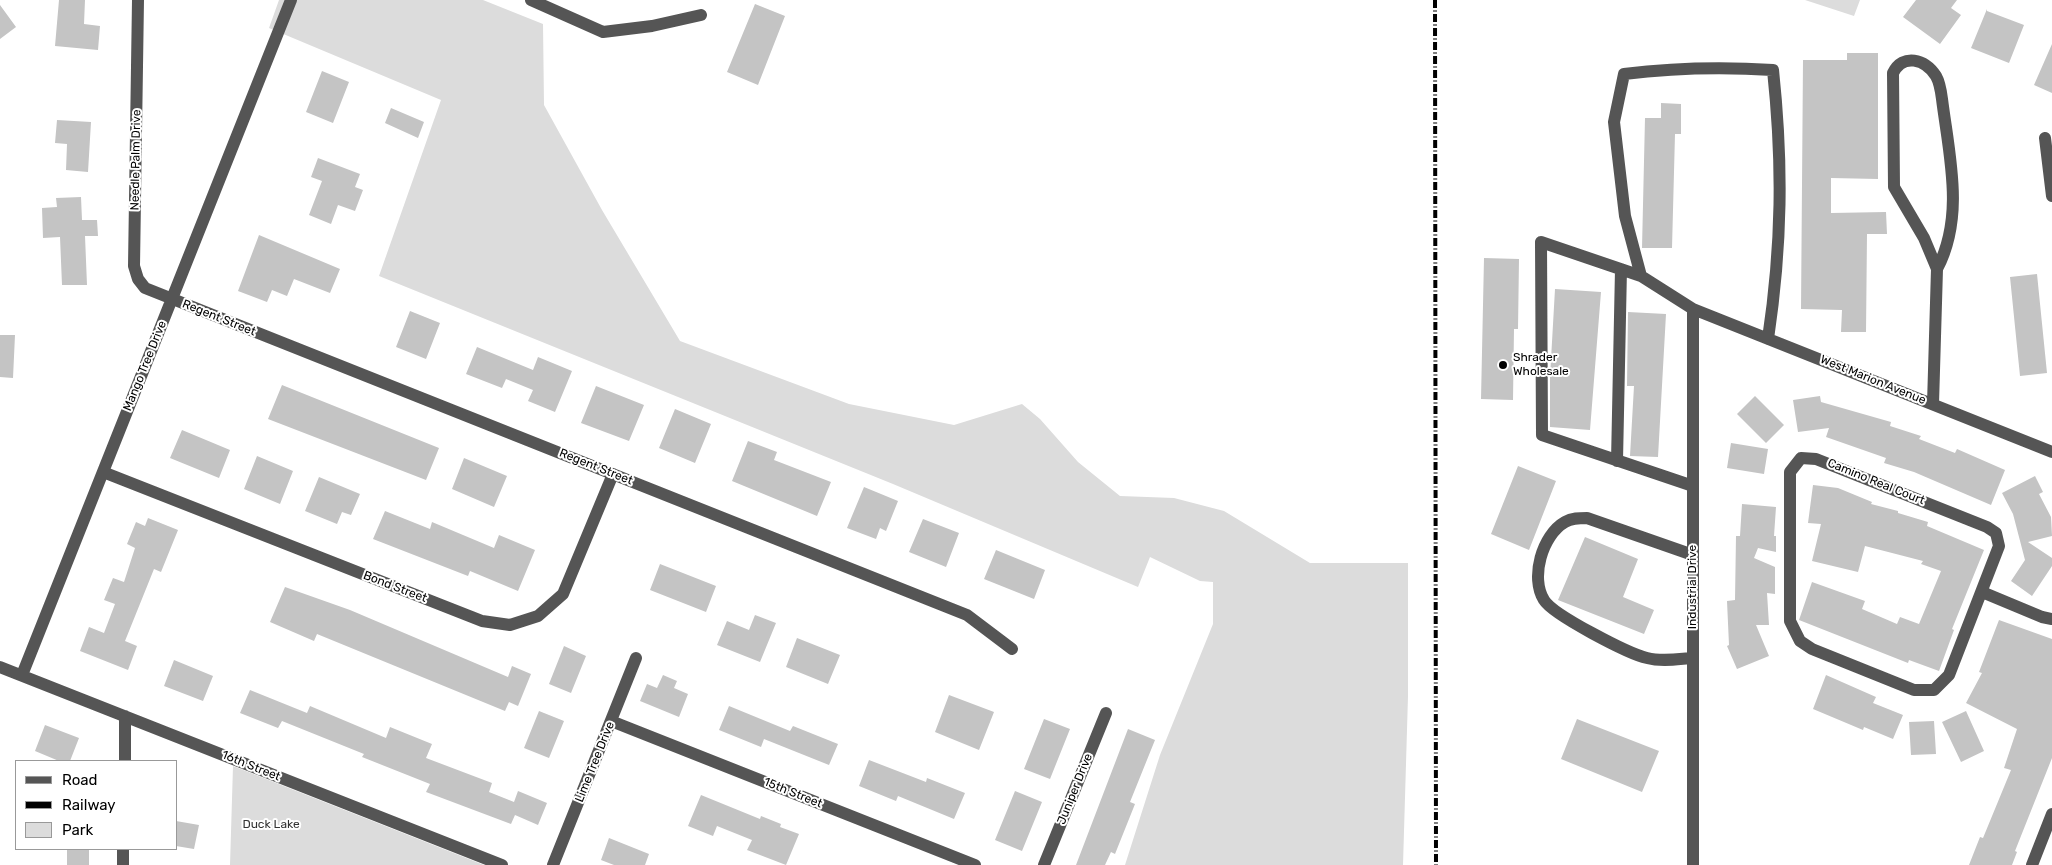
<!DOCTYPE html>
<html>
<head>
<meta charset="utf-8">
<style>
  body { margin:0 }
  #map { position:relative; width:2052px; height:865px; overflow:hidden; background:#fff; font-family:Rubik,sans-serif }
  canvas { display:block }
  .legend { position:absolute; left:15px; top:760px; width:162px; height:90px; box-sizing:border-box; background:#fff; border:1px solid #999; margin:0; padding:6px 9px; list-style:none; font-size:15px; color:#000 }
  .legend li { display:flex; align-items:center; gap:10px; height:25px }
  .legend b { width:25px; border:1px solid #999 }
</style>
</head>
<body>
<div id="map">
<canvas width="2052" height="865"></canvas>
<ul class="legend">
<li><b style="height:6px;background:#555"></b>Road</li>
<li><b style="height:6px;background:#000"></b>Railway</li>
<li><b style="height:14px;background:#dcdcdc"></b>Park</li>
</ul>
</div>
<script>
const context = document.querySelector('canvas').getContext('2d');
context.lineJoin = 'round';
function fill(path, color) { context.fillStyle = color; context.fill(path, 'evenodd'); }
function stroke(path, color, width, dash) { context.strokeStyle = color; context.lineWidth = width; context.lineCap = dash ? 'butt' : 'round'; context.setLineDash(dash || []); context.stroke(path); }
function drawText(font, color, halo, rows, align = 'center') {
  context.font = font + ' Rubik,sans-serif'; context.lineWidth = 4; context.setLineDash([]); context.textBaseline = 'middle'; context.strokeStyle = halo; context.fillStyle = color; for (const [text, x, y, turn = 0] of rows) {
    context.save(); context.translate(x, y); context.rotate((+turn || 0) * Math.PI / 180); context.textAlign = isNaN(turn) ? turn : align; if (halo) context.strokeText(text, 0, 0); context.fillText(text, 0, 0); context.restore();
  }
}
fill(new Path2D(`
  M279,0H483L543,24L544,105L602,210L680,341L849,404L954,425L1022,404L1040,419L1078,462L1120,496L1174,498L1224,511L1310,563H1408V696L1403,865H1125L1160,755L1213,624V582L1200,581L1150,557L1138,587L893,484L379,276L441,100L269,28Z
  M1805,0H1860L1854,16Z
  M233,766L484,865H230Z`), '#dcdcdc');
fill(new Path2D(`
  M59,0H85L84,24L100,26L98,50L55,46Z
  M1916,0H1957L1951,8L1961,15L1940,44L1903,17Z
  M755,4L785,16L758,85L727,72Z
  M0,5L16,27L0,39Z
  M1987,9V11L2024,25L2009,63L1971,48Z
  M2052,44V93L2034,85Z
  M1847,53H1878V179L1831,178V213L1886,212L1887,234H1867L1866,332H1841L1842,310L1801,309L1803,60H1847Z
  M322,71L349,82L333,123L306,112Z
  M1661,103L1681,104V134H1675L1672,248H1642L1645,118H1661Z
  M391,108L424,122L418,138L385,123Z
  M57,120L91,122L88,172L66,170L67,144L55,143Z
  M318,158L360,174L355,187L363,190L355,211L338,205L331,224L309,215L322,181L311,177Z
  M81,197L82,220H97L98,236H85L87,285H62L60,237L43,238L42,208L57,207L56,198Z
  M259,235L340,269L330,293L294,279L287,296L272,290L267,302L238,291Z
  M1484,258L1519,259L1518,329H1514L1513,400L1481,399Z
  M2037,274L2047,373L2020,376L2010,277Z
  M1555,289L1601,292L1590,430L1550,427V377Z
  M410,311L440,323L426,359L396,347Z
  M1628,312L1666,314L1658,457L1630,456L1634,386H1627Z
  M0,335H15L13,378L0,377Z
  M477,347L533,370L538,357L572,371L555,412L528,401L533,390L506,379L502,388L466,374Z
  M282,385L439,448L426,480L268,419Z
  M596,386L644,405L629,441L581,423Z
  M1755,396L1784,425L1766,443L1737,414Z
  M1820,396L1821,402L1891,422L1890,426L1921,436L1919,439L1955,453L1957,449L2005,470L1991,505L1914,472L1884,463L1886,458L1826,437L1829,428L1798,432L1793,400Z
  M675,409L711,424L695,463L659,448Z
  M182,430L230,450L219,478L170,458Z
  M748,441L777,452L774,460L831,482L817,516L732,481Z
  M1731,443L1768,449L1764,474L1727,468Z
  M257,456L293,471L280,504L244,489Z
  M464,458L507,476L494,507L452,489Z
  M1518,466L1556,481L1529,550L1491,534Z
  M2035,476L2043,492L2039,494L2051,517L2052,536L2028,542L2052,558V566L2032,596L2011,581L2025,560L2013,514L2002,493Z
  M319,477L360,494L351,515L342,512L337,524L305,511Z
  M1813,485L1838,488L1872,502L1871,504L1898,511V513L1928,522L1927,526L1984,550L1952,629L1954,630L1939,671L1909,660L1908,663L1799,620L1812,582L1865,601L1862,609L1897,624L1900,617L1919,624L1941,571L1921,564L1923,561L1865,546L1858,572L1812,561L1821,524L1808,523Z
  M864,487L898,501L886,531L880,528L876,539L847,528Z
  M1742,504L1776,507L1774,536H1776V552L1758,548L1754,558L1775,567V594L1767,593L1769,625H1756L1769,656L1737,669L1727,646L1729,645L1727,601L1735,600L1736,536H1740Z
  M385,511L430,529L432,522L494,548L499,535L535,550L518,591L470,571L468,576L373,539Z
  M148,518L178,530L161,572L154,569L125,641L137,646L128,670L80,651L89,627L104,633L115,604L104,600L113,578L124,582L135,548L127,544L136,522L145,526Z
  M923,519L959,533L946,567L909,552Z
  M1585,537L1638,559L1623,597L1654,610L1644,634L1558,600Z
  M996,550L1045,570L1034,599L984,579Z
  M660,564L716,586L706,612L650,590Z
  M285,587L350,610L508,677L512,666L531,674L518,706L509,702L505,711L317,634L314,641L270,622Z
  M755,615L776,623L760,662L717,645L727,621L749,630Z
  M1999,620L2052,639V758L2015,851L2017,852L2012,865H1969L1980,837L1983,838L2011,770L2004,768L2017,729L1966,703L1982,673L1979,672Z
  M797,638L840,655L828,684L786,667Z
  M564,646L586,656L571,693L549,684Z
  M174,660L213,676L203,701L164,686Z
  M663,675L677,681L674,688L688,694L679,717L640,701L647,684L657,688Z
  M1826,675L1876,697L1873,703L1903,715L1893,739L1864,727L1863,730L1813,709Z
  M250,690L307,713L310,706L386,738L390,727L432,744L426,758L492,783L489,792L514,802L518,791L547,803L538,825L515,815L511,824L426,792L430,784L362,757L364,754L282,721L278,728L240,713Z
  M949,695L994,712L979,750L935,732Z
  M729,706L790,731L793,726L838,744L829,765L764,739L761,747L719,730Z
  M539,711L564,721L549,758L524,748Z
  M1966,711L1984,751L1961,762L1942,722Z
  M1044,719L1070,729L1050,779L1024,769Z
  M1577,719L1659,751L1642,792L1561,759Z
  M1934,721L1936,754L1911,755L1909,722Z
  M45,725L79,738L70,761H59L35,751Z
  M1128,729L1155,740L1130,802L1135,804L1115,854L1111,852L1105,865H1076Z
  M869,760L926,782L927,778L965,793L954,819L898,796L896,801L859,786Z
  M1015,791L1042,802L1022,851L995,840Z
  M701,795L760,819L761,816L781,824L780,827L799,834L786,865L747,850L752,840L717,826L713,836L688,826Z
  M176,821L199,825L194,849L176,846Z
  M609,838L649,854L645,865H614L601,860Z
  M67,849H89V865H67Z`), '#c4c4c4');
stroke(new Path2D(`
  M138,0L134,266L138,279L145,288L967,615L1012,649
  M531,0L603,32L652,26L701,15
  M2045,138L2052,196
  M1641,276L1541,242L1542,435L1693,486
  M1768,339C1782,245 1783,164 1773,70C1723,67 1673,68 1624,74L1614,122L1625,216L1641,276L1693,309L2052,452
  M1933,404L1937,269L1924,238L1894,187L1893,73C1903,53 1925,59 1936,76C1940,83 1941,91 1942,99C1949,155 1965,216 1937,269
  M1801,458L1816,459L1987,527L1996,533L1999,546L1949,675L1934,690H1914L1812,649L1800,641L1790,621V472Z
  M1617,461L1621,269
  M103,472L482,621L510,625L538,616L563,594L613,474
  M1982,592L2042,617L2052,619
  M1693,658C1678,659 1662,662 1647,658C1629,654 1553,615 1544,600C1530,578 1542,535 1565,522C1572,518 1579,518 1587,518L1693,555
  M0,667L502,865
  M22,675L291,0
  M611,721L975,865
  M125,761V716
  M123,865V849
  M553,865L636,658
  M1044,865L1106,713
  M1693,865V309
  M2032,865L2052,814`), '#555', 12);
stroke(new Path2D(`
  M1435,0L1436,865`), '#000', 4, [8, 2.5, 1, 2.5]);
for (const [x, y, r, color] of [
  [1503,365,5,"#000"]
]) { const dot = new Path2D(); dot.arc(x, y, r, 0, 2 * Math.PI); context.fillStyle = color; context.fill(dot); stroke(dot, '#fff', 2); }
drawText('12px', '#000', '#fff', [
  ["Needle Palm Drive",136,160,-89],
  ["Regent Street",219,318,22],
  ["Mango Tree Drive",145,366,-68],
  ["West Marion Avenue",1873,380,22],
  ["Regent Street",596,467,22],
  ["Camino Real Court",1876,482,22],
  ["Bond Street",395,587,21],
  ["Industrial Drive",1693,587,-90],
  ["Lime Tree Drive",595,762,-68],
  ["16th Street",251,766,22],
  ["Juniper Drive",1075,789,-68],
  ["15th Street",793,793,22]
]);
drawText('12px', '#000', '#fff', [
  ["Shrader",1513,358],
  ["Wholesale",1513,372]
], 'left');
drawText('12px', '#333', '#fff', [
  ["Duck Lake",271,825]
]);
</script>
</body>
</html>
